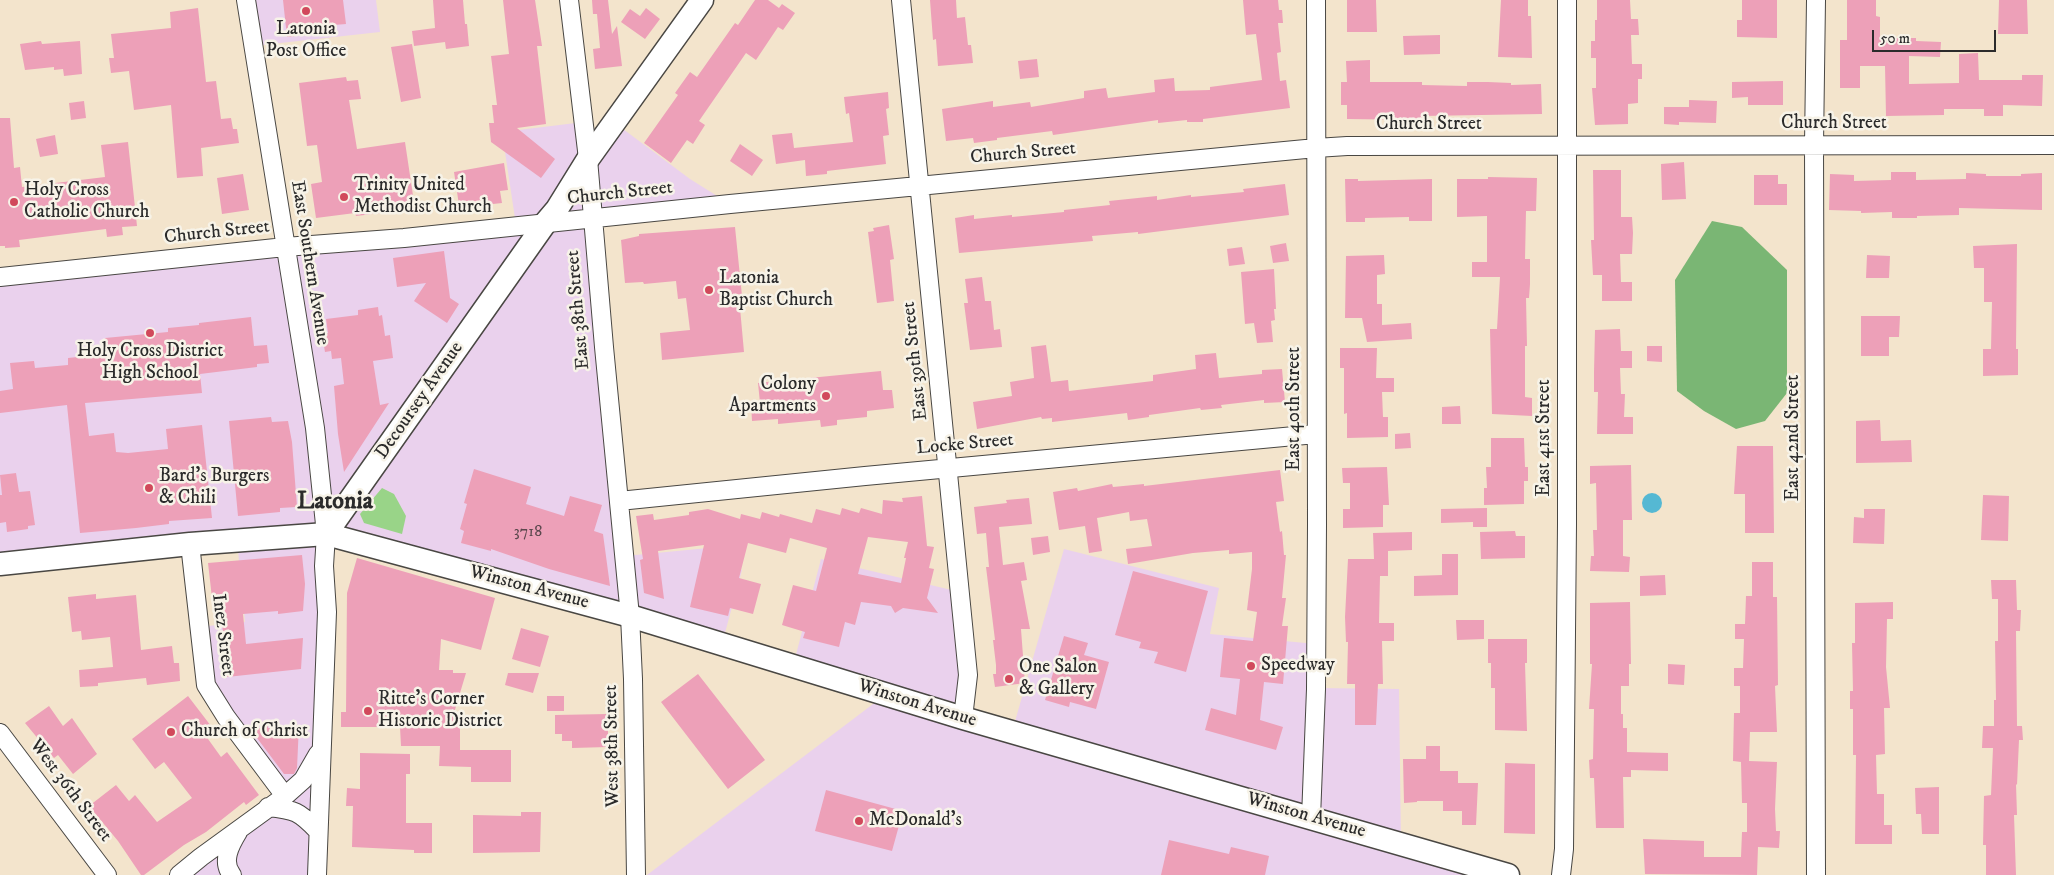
<!DOCTYPE html>
<html>
<head>
<meta charset="utf-8">
<style>
  body { margin:0 }
  #map { position:relative; width:2054px; height:875px; overflow:hidden; background:#f3e4cc; font-family:"IM FELL DW Pica",serif }
  canvas { display:block }
  .scale { position:absolute; left:1872px; top:30px; width:124px; height:22px; box-sizing:border-box; border:2px solid #2b2b2b; border-top:0; padding-left:6px; font-size:15px; line-height:18px; white-space:nowrap; color:#2b2b2b; -webkit-text-stroke:4px #f7f3e8; paint-order:stroke }
</style>
</head>
<body>
<div id="map">
<canvas width="2054" height="875"></canvas>
<div class="scale">50 m</div>
</div>
<script>
const context = document.querySelector('canvas').getContext('2d');
context.lineJoin = 'round';
function fill(path, color) { context.fillStyle = color; context.fill(path, 'evenodd'); }
function stroke(path, color, width, dash) { context.strokeStyle = color; context.lineWidth = width; context.lineCap = dash ? 'butt' : 'round'; context.setLineDash(dash || []); context.stroke(path); }
function drawText(font, color, halo, rows, align = 'center') {
  context.font = font + ' "IM FELL DW Pica",serif'; context.lineWidth = 5; context.setLineDash([]); context.textBaseline = 'middle'; context.strokeStyle = halo; context.fillStyle = color; for (const [text, x, y, turn = 0] of rows) {
    context.save(); context.translate(x, y); context.rotate((+turn || 0) * Math.PI / 180); context.textAlign = isNaN(turn) ? turn : align; if (halo) context.strokeText(text, 0, 0); context.fillText(text, 0, 0); context.restore();
  }
}
fill(new Path2D(`
  M246,0H376L380,32L253,46Z
  M584,122L588,158L615,123L690,179L730,204L592,218L625,556L708,548L706,561L742,570L722,644L326,534L317,875H179L285,796L206,685L199,627L245,622L237,540L0,564V277L516,225L502,132Z
  M1064,549L1219,588L1210,634L1316,644V688L1399,689L1401,844L1508,875H647L885,695L793,666L821,559L960,592L963,718L1012,732Z`), '#ead1ed');
fill(new Path2D(`
  M382,488L394,494L406,516L402,534L364,523L360,514Z`), '#99d488');
fill(new Path2D(`
  M1712,221L1742,227L1787,270V393L1765,421L1736,429L1704,411L1677,391L1675,280Z`), '#7ab674');
fill(new Path2D(`
  M1642 503a10 10 0 1 1 20 0a10 10 0 1 1-20 0Z`), '#55b8d3');
fill(new Path2D(`
  M283,0H343L346,24L334,25L335,32L287,37Z
  M433,0H463L465,24H467L469,46L446,49L445,42L414,46L412,31L435,28Z
  M503,0H535L542,46H537L546,124L517,128L555,159L541,178L491,142L489,123H494L492,105H497L491,56L509,54Z
  M592,0H608L612,34L617,26L622,66L595,69L593,49L600,48L597,14H593Z
  M755,0H768L779,8L782,4L795,13L783,30L778,27L756,60L746,53L699,121L705,125L693,144L687,140L671,163L644,143L678,95L675,93L690,72L697,77L735,23L738,25Z
  M930,0H956L957,18L965,17L968,45H971L973,63L938,66L936,39L933,40Z
  M1243,0H1278L1279,10H1282L1283,23H1278L1281,52L1277,53L1280,81L1286,80L1290,108L1203,119V122H1187V120L1158,123V120L1053,135L1052,131L997,138V140L974,143L973,138L946,141L942,109L993,101V107L1030,102L1031,107L1084,98V91L1106,88L1108,98L1155,92L1154,80L1174,78L1175,91L1210,90V87L1262,80L1256,34L1246,35Z
  M1347,0H1376L1377,32H1347Z
  M1501,0H1528V16H1531L1532,58L1498,57Z
  M1597,0H1630L1631,19H1638L1639,35H1631L1632,64H1642V79H1638V103L1628,104V124L1595,125L1592,88H1596V58H1591V41H1595V20H1597Z
  M1742,0H1777V38L1737,37V20H1742Z
  M1847,0H1876V16L1880,17V38H1916V41L1941,42L1940,57L1909,56V84L1959,83V54L1978,53L1979,80H2022V75H2043L2042,106L2003,105V116H1984V109H1944V115L1886,116L1885,66H1860V88H1840V40H1847Z
  M1999,0H2027L2028,34H1998Z
  M198,8L206,82L216,81L221,119L231,118L233,129H237L239,143L201,148L203,176L177,178L171,105L134,110L129,71L111,73L109,58H114L111,34L171,28L170,12Z
  M646,8L660,19L645,39L621,22L630,9L640,16Z
  M1440,35V54L1404,55L1403,36Z
  M41,41L42,44L80,41L82,74L64,76L63,69L54,70V67L25,70L20,44Z
  M412,44L421,98L401,102L391,47Z
  M1037,59L1039,77L1020,79L1018,61Z
  M1370,60V82H1422V85L1467,86V82H1488L1511,83V85L1541,84L1542,114L1422,116L1421,120L1347,119V105H1341V82H1347L1346,61Z
  M346,77L347,81L358,80L361,99L349,100L357,149L405,142L415,209L356,216L355,213L316,218L311,184L322,182L317,145L307,146L299,83Z
  M1783,81V105H1748V97L1732,98V82Z
  M888,92L889,108L886,109L889,135L883,136L886,164L827,171V174L806,176L805,160L776,164L772,135L792,133L794,148L853,142L849,113L846,114L844,97Z
  M1689,100L1717,101L1716,123L1679,122V125L1664,124V107H1689Z
  M84,101L86,118L71,120L69,103Z
  M0,118H10L14,168L20,167L22,187L105,177L101,145L128,142L137,226L122,227L123,235L107,237L106,229L19,240L20,247L5,248V246H0Z
  M55,135L58,154L40,157L36,139Z
  M740,144L763,160L752,176L730,161Z
  M1684,162L1686,199L1662,200L1661,164Z
  M504,163L508,190L500,191L502,203L484,205V200L459,205L454,172Z
  M1593,170H1621V217H1632L1633,233L1632,254H1620L1621,282H1632V301H1602V275H1593L1591,240H1594Z
  M1891,172H1916V180L1966,179V173L1986,174V176H2021V174L2042,173V210L1959,208V215L1917,216V218H1892V212L1861,213V211L1829,210L1830,174L1854,175V181L1891,180Z
  M243,174L249,210L222,214L217,178Z
  M1754,175H1778V184H1787V205H1754Z
  M1488,177L1537,178L1536,211H1526L1525,259H1530V284L1529,298H1526L1527,346H1525V397L1532,398V416L1492,414L1490,329H1497L1500,277H1472V262H1487V216L1457,217V179H1488Z
  M1345,179H1358V181L1432,179V221H1409V217L1365,218V222H1346Z
  M1285,184L1289,215L1138,234V232L1092,236L1093,241L959,253L955,218L974,215V219L1012,215V217L1064,212V210L1110,205L1109,201L1157,196V200L1191,195V197L1244,192L1243,189Z
  M889,225L894,259L890,260L894,301L877,303L868,232L874,231L873,228Z
  M735,227L742,296L739,297L744,352L662,360L660,333L690,330L686,298L678,299L676,281L644,284L643,282L625,283L621,240L639,236V234Z
  M1286,243L1289,261L1273,263L1270,246Z
  M2017,244L2016,349H2018V375L1983,376V349H1991L1992,302H1984V268H1974L1973,246Z
  M1242,247L1245,264L1229,266L1227,249Z
  M444,251L450,298L459,304L447,323L414,301L426,283L397,287L393,258Z
  M1384,255L1385,274L1377,275V304H1382V325L1411,323L1412,339L1367,342L1362,318H1345L1346,256Z
  M1867,255L1890,256L1889,278H1866Z
  M1274,269L1276,309H1274L1275,320L1271,321L1273,342L1257,343L1254,323L1245,324L1241,272Z
  M982,277L985,301H991L994,330L1000,329L1002,347L970,350L964,303H968L965,279Z
  M378,307L379,316L382,315L385,336L390,335L393,358L373,361L380,405L389,403L344,472L338,434L334,386L344,384L341,358L332,359L331,351L325,352L322,334L328,333L326,319L358,315V310Z
  M1861,316H1900L1899,337H1889V356H1861Z
  M251,317L254,346L267,345L269,363L257,364V367L200,374L202,393L85,403L89,436L114,433L116,452L128,453L168,449L166,429L202,425L212,518L169,521V524L136,528L80,533L67,405L0,413V391L13,389L10,363L34,361L35,368L68,365V358L107,354L105,338L168,332V328L199,325V323Z
  M1620,329L1621,351H1632V368H1620L1621,394H1625L1624,417H1633V434H1597L1598,392H1594V372L1595,330Z
  M1046,345L1051,382L1068,380L1069,391L1153,381V375L1196,369L1195,355L1216,353L1219,378L1262,374V370L1282,369L1285,402L1264,403V400L1221,405L1222,408L1201,410L1200,408L1149,415V417L1128,420L1127,413L1052,422V418L1042,419L1041,417L977,429L973,402L1012,396L1010,382L1034,378L1031,347Z
  M1647,346H1662V362L1647,361Z
  M1340,348H1377L1376,378H1394V392H1382L1383,417H1388V437L1347,438V413L1344,414V368H1340Z
  M881,371L883,390H892L894,408L867,411V417L837,420V425L821,427L820,420L778,424V419L752,421L751,403H760L758,383Z
  M1460,406L1461,424H1442V407Z
  M271,417L272,422L288,421L292,442L297,507L280,508V512L238,516L229,421Z
  M1880,420L1881,441L1911,440L1912,462L1856,463V421Z
  M1410,433L1411,448L1395,449V434Z
  M1491,438H1524L1525,467H1528V481H1524V504L1484,505V488H1487L1486,467H1491Z
  M1737,446H1773L1774,533H1745V494H1734Z
  M1631,465L1632,520H1623V556L1630,557L1629,572L1590,571L1591,556H1594L1593,530H1597L1596,483L1590,484V466Z
  M1387,467L1389,505H1383V527L1343,528V509H1350V483H1343L1342,468Z
  M474,469L531,487L526,504L564,516L570,496L602,505L594,531L603,534L610,586L549,569L491,549V551L461,543L464,531L460,529L467,504L464,503Z
  M1280,470L1284,501L1276,502L1280,532L1282,531L1284,555H1286L1282,598H1286L1282,626H1288L1283,684L1264,682L1260,720L1283,727L1276,750L1205,730L1211,708L1236,715L1240,679L1220,677L1224,638L1253,641L1257,612L1247,610L1252,569V552L1229,554V550L1193,553L1128,564L1126,549L1152,546L1147,519L1130,521L1129,512L1097,518L1102,551L1089,553L1085,526L1059,530L1053,492L1077,488L1078,491L1112,484L1113,487L1144,484V486Z
  M16,473L19,492L30,491L35,525L28,526V529L7,532L6,522L0,523V495H2L0,475Z
  M1983,495L2009,496L2008,541L1981,540Z
  M922,496L927,546L934,547L929,568L934,569L927,598L938,613L903,608L895,613L891,606L861,602L855,625L845,622L839,647L803,638L805,632L782,625L793,585L816,591L827,548L790,538L786,553L748,543L739,578L761,584L753,614L730,608L728,616L690,607L704,545L658,551L664,599L644,593L640,560L643,559L636,516L653,514L654,520L689,515V512L708,509L740,519L741,514L760,519L762,512L779,517L780,514L812,523L816,509L840,515L842,508L859,513L861,508L882,514L883,500L903,502L902,498ZM868,537L908,542L904,558H906L901,583L858,574Z
  M1029,498L1032,524L999,527L1003,565L1024,562L1027,580L1021,581L1030,629H1021L1025,683L995,687L993,674H996V665L993,640H995L986,567H989L986,533L977,534L974,507L1007,503L1006,500Z
  M1487,508V527H1473V522L1441,523V509Z
  M1864,509H1885L1884,544L1853,543L1854,517L1864,518Z
  M1515,531L1516,536H1525V558L1481,559L1480,532Z
  M1412,532V550L1388,551V576H1380L1379,623H1394V641H1382L1383,684H1378L1376,725H1355V684H1347L1348,642H1346L1345,617L1348,559H1374L1373,533Z
  M1048,536L1050,552L1033,555L1031,538Z
  M1442,554H1458V595L1414,596V576L1442,575Z
  M302,555L305,584L303,611L278,614V611L243,614L246,644L303,638L301,669L227,677L222,623L215,624L208,563Z
  M357,558L495,598L481,650L441,639L439,670H453V673H466L454,713H460V750H511V782H471V767L439,766L440,746H401L400,727H341V712H346L347,593Z
  M1752,562H1773V597H1777L1778,685L1775,686L1777,732H1750L1749,761L1777,762L1775,809L1776,831H1780L1779,848L1758,847L1757,875L1645,874L1643,839L1704,841V857H1741L1742,832H1747V803H1742L1741,762L1733,761L1734,713H1740V686H1734V668H1743L1744,639H1735V624H1745L1746,596H1752Z
  M1133,571L1208,591L1186,672L1154,663L1158,652L1139,648L1141,642L1115,635Z
  M1665,575L1666,595L1640,596V576Z
  M1991,580H2016L2017,610H2021L2020,631H2016L2017,726H2022L2023,740H2019L2017,785L2016,784L2017,815H2014L2016,875H1986V845H1983L1984,796L1991,795L1993,748H1982L1983,726H1994V700H1996L1995,641H1998V599H1992Z
  M96,594V599L136,595L141,650L172,646L174,663H179L180,681L147,685L146,678L98,683V686L80,687L79,670L113,667L110,637L82,640L81,631L72,632L68,597Z
  M1630,602L1631,664H1629V686H1621V714H1623V728H1627V752L1668,753V771L1631,770V777H1623L1624,828H1596L1594,778H1590L1589,760L1593,759L1594,709H1589L1592,664H1590V603Z
  M1893,602V619H1887L1886,667L1890,708H1884L1885,754L1876,755L1877,794H1884V825H1892V844H1855L1856,755H1853V709H1850V691H1853L1852,643H1855V603Z
  M1456,620H1484V639L1457,640Z
  M521,628L549,636L540,667L512,659Z
  M1064,636L1088,643L1084,655L1109,662L1096,709L1070,702L1069,707L1045,700Z
  M1488,639H1527V663H1525L1527,731L1495,730V688H1491V663H1488Z
  M1668,664L1685,665L1684,685L1668,684Z
  M508,673H539L533,693L505,685Z
  M698,674L765,760L728,789L661,702Z
  M188,696L211,726L203,732L221,757L227,752L259,795L246,805L244,802L206,832L184,845L144,875H141L118,841L89,806L116,785L129,801L135,795L157,822L192,798L164,762L155,769L132,739Z
  M547,696H564V711H547Z
  M49,706L63,726L72,718L97,754L73,774L58,755L54,758L25,723Z
  M608,714V747L572,748V741H562V734H555V715Z
  M299,725L297,768L294,774H284L251,730L268,726V728Z
  M1426,746H1440V771H1458V783H1478L1476,825H1462V811H1443V801H1417V802L1404,803L1403,759H1426Z
  M360,753L410,754V774H406V823H432V853H414V850L352,847L353,806H346L347,788L360,789Z
  M1505,763L1535,764V834L1504,833Z
  M1939,787V834H1922L1921,814H1916L1915,788Z
  M826,790L903,811L892,851L815,831Z
  M521,812H541L540,852L473,853V815L521,816Z
  M1169,840L1229,854L1231,847L1269,856L1265,875H1161Z`), '#eda0b8');
const minor = new Path2D(`
  M246,0L315,428L326,534L324,566L327,612L317,875
  M569,0L588,159L604,347L630,616L633,679L636,875
  M901,0L968,675L963,718
  M0,277L285,247L404,238L730,204L1316,148L1347,146L2054,145
  M619,501L865,476L1316,434
  M190,544L206,685L226,717L285,796
  M0,733L107,875
  M268,807C295,810 299,811 318,831
  M1311,818L1316,689L1317,524L1316,0
  M179,875L201,857L285,796L303,780L318,754
  M232,875C221,862 230,845 238,832
  M1561,875L1564,849L1567,524V0
  M1816,875L1814,145L1816,0`);
const major = new Path2D(`
  M326,534L546,222L557,209L588,159L702,0
  M0,564L190,544L326,534L630,616L963,718L1508,875`);
stroke(minor, '#494743', 20);
stroke(major, '#494743', 25);
stroke(minor, '#fff', 18);
stroke(major, '#fff', 22);
for (const [x, y, r, color] of [
  [306,11,5,"#d1495b"],
  [344,197,5,"#d1495b"],
  [14,202,5,"#d1495b"],
  [709,290,5,"#d1495b"],
  [150,333,5,"#d1495b"],
  [826,396,5,"#d1495b"],
  [149,488,5,"#d1495b"],
  [1251,666,5,"#d1495b"],
  [1009,679,5,"#d1495b"],
  [368,711,5,"#d1495b"],
  [171,732,5,"#d1495b"],
  [859,821,5,"#d1495b"]
]) { const dot = new Path2D(); dot.arc(x, y, r, 0, 2 * Math.PI); context.fillStyle = color; context.fill(dot); stroke(dot, '#f7f3e8', 2); }
drawText('16px', '#5c484e', null, [
  ["3718",528,533]
]);
drawText('19px', '#2b2b2b', '#f7f3e8', [
  ["Latonia",306,30,"center"],
  ["Post Office",306,52,"center"],
  ["Trinity United",354,186],
  ["Methodist Church",354,208],
  ["Holy Cross",24,191],
  ["Catholic Church",24,213],
  ["Latonia",719,279],
  ["Baptist Church",719,301],
  ["Holy Cross District",150,352,"center"],
  ["High School",150,374,"center"],
  ["Colony",816,385,"right"],
  ["Apartments",816,407,"right"],
  ["Bard's Burgers",159,477],
  ["& Chili",159,499],
  ["Speedway",1261,666],
  ["One Salon",1019,668],
  ["& Gallery",1019,690],
  ["Ritte's Corner",378,700],
  ["Historic District",378,722],
  ["Church of Christ",181,732],
  ["McDonald's",869,821]
], 'left');
drawText('19px', '#2b2b2b', '#f7f3e8', [
  ["Church Street",1834,124],
  ["Church Street",1429,125],
  ["Church Street",1023,154,-5],
  ["Church Street",620,194,-6],
  ["Church Street",217,233,-6],
  ["East Southern Avenue",309,263,81],
  ["East 38th Street",579,310,-95],
  ["East 39th Street",916,361,-96],
  ["Decoursey Avenue",420,401,-55],
  ["East 40th Street",1295,409,-90],
  ["East 41st Street",1545,438,-90],
  ["East 42nd Street",1794,438,-90],
  ["Locke Street",965,445,-5],
  ["Winston Avenue",529,588,15],
  ["Inez Street",222,635,83],
  ["Winston Avenue",917,704,17],
  ["West 38th Street",613,746,-91],
  ["West 36th Street",70,791,53],
  ["Winston Avenue",1306,816,16]
]);
drawText('bold 24px', '#2b2b2b', '#f7f3e8', [
  ["Latonia",335,503]
]);
</script>
</body>
</html>
